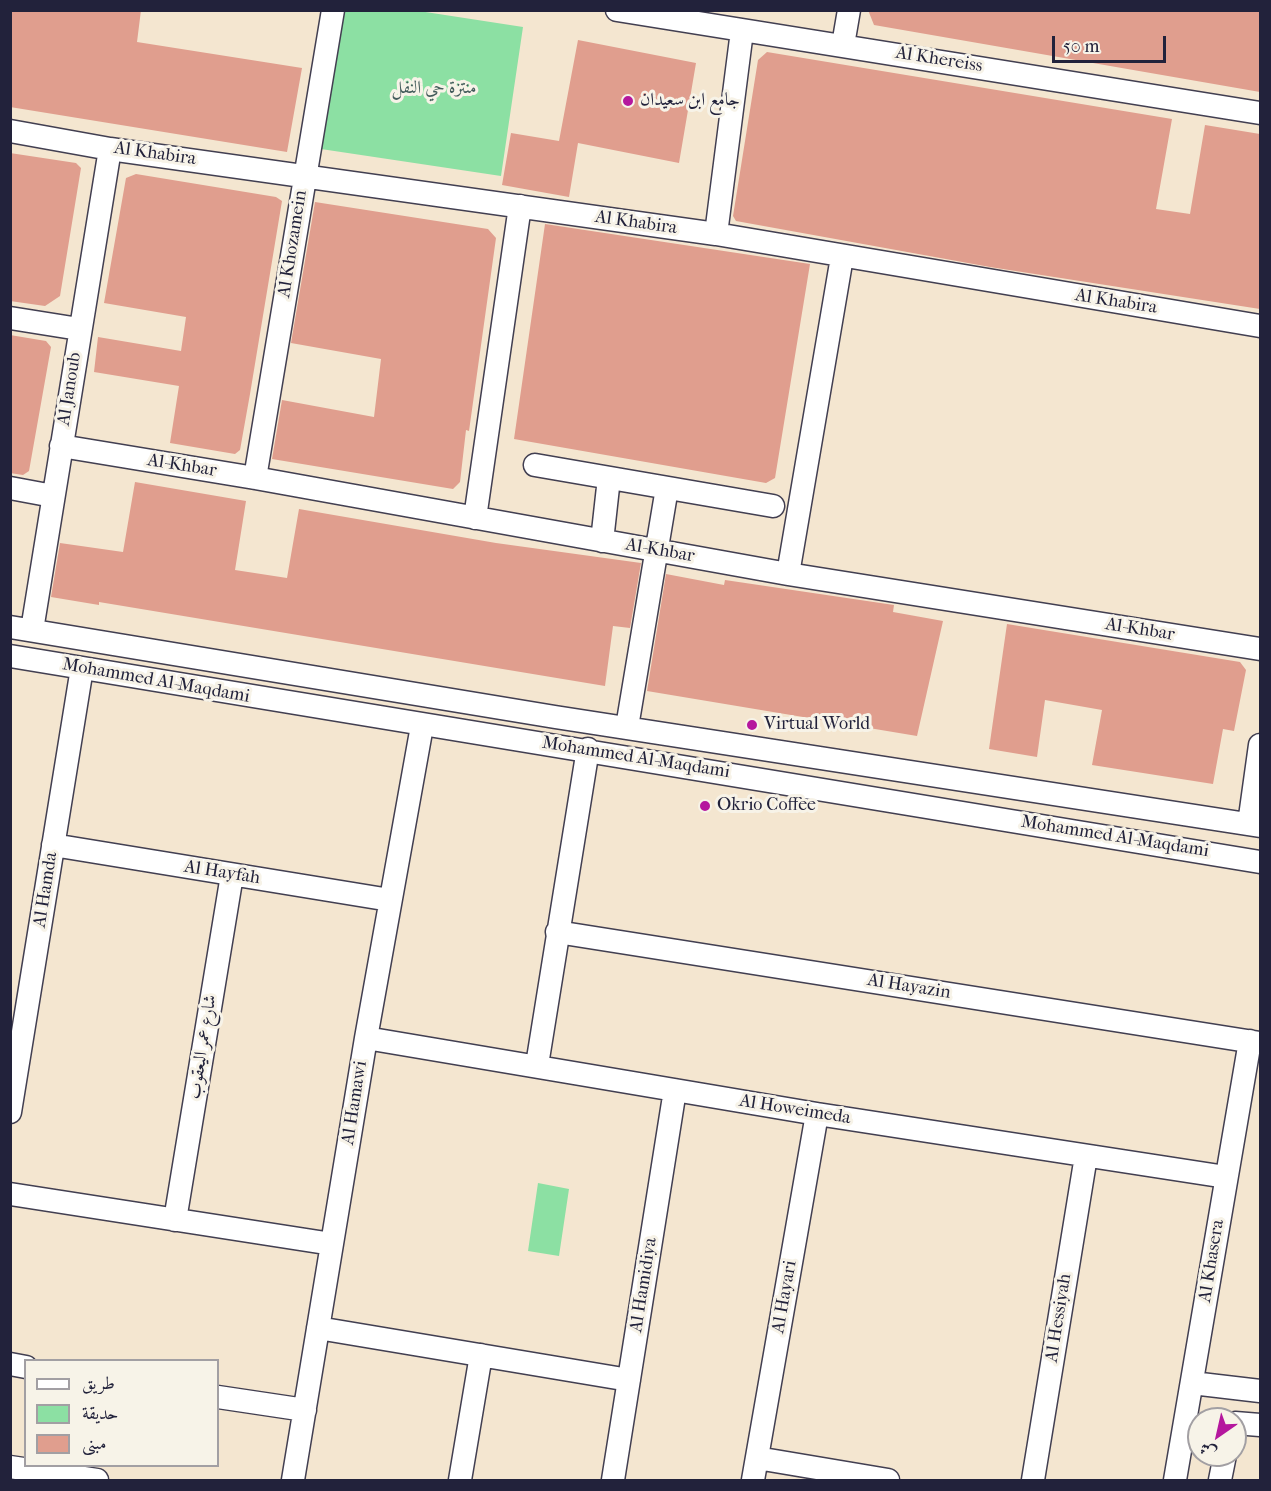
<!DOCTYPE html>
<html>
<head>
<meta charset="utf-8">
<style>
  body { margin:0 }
  #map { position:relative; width:1271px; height:1491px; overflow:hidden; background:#f4e6d0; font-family:"IM FELL French Canon",Amiri,serif }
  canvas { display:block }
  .frame { position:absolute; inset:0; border:12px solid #22223b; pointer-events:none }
  .legend { position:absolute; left:24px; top:1359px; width:195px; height:108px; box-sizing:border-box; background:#f7f3e8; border:2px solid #a29fa3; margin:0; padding:8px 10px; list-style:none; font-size:18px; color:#22223b }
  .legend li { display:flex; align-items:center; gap:12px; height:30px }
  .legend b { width:30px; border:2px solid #a29fa3 }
  .north { position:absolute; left:1187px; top:1407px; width:60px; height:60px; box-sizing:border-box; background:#f7f3e8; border:2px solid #a29fa3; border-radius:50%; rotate:214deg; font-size:16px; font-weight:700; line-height:24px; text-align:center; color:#22223b }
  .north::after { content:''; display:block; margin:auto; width:21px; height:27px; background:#b5179e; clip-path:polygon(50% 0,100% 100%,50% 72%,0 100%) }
  .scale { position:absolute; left:1052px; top:36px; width:114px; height:27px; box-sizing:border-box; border:3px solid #22223b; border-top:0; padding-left:8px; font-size:18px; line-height:21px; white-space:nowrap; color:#22223b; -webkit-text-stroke:4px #f7f3e8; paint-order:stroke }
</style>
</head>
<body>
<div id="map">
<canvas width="1271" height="1491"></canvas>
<div class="frame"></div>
<ul class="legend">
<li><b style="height:8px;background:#fff"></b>طريق</li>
<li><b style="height:16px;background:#8ce0a3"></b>حديقة</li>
<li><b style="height:16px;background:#e09e8e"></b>مبنى</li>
</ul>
<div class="north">ش</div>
<div class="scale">50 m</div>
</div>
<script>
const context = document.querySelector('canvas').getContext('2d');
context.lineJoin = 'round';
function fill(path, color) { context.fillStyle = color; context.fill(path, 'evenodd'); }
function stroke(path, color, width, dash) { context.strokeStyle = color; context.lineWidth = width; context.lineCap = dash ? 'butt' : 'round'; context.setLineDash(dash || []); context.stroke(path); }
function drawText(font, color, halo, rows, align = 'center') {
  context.font = font + ' "IM FELL French Canon",Amiri,serif'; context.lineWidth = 6; context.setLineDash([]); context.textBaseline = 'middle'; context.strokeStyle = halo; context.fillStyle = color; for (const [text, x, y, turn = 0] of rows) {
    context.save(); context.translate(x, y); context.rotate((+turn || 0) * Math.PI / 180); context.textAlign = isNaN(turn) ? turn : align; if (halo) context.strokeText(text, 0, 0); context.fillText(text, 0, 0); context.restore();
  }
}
fill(new Path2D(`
  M342,11H419L523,27L501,176L321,149Z
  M538,1183L569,1189L559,1256L528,1251Z`), '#8ce0a3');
fill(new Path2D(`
  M10,10H141L137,42L302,68L287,152L10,107Z
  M868,10H1260V92L874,25Z
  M578,40L696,63L679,163L578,143L569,197L502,185L511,133L559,141Z
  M767,52L1172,119L1156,209L1190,214L1205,125L1260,134V309L990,267L736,221L733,216L758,60Z
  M10,153L76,163L81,168L60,296L45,306L10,301Z
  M136,174L276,197L282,201L250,394L240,450L235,454L170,443L179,386L94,372L98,337L181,351L186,317L104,303L126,178Z
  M315,202L488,229L496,238L469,431L466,430L460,482L453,489L272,459L282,400L374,417L381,359L291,343Z
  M545,224L810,264L775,478L766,483L514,439Z
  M10,335L46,341L51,347L29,471L23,475L10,473Z
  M135,482L246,501L235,570L287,578L299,509L496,543L641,563L630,628L613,626L605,686L99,602V605L51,597L60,543L123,552Z
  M666,574L724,585L725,580L894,605L893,612L943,621L917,736L647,691Z
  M1007,624L1240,662L1246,670L1234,731L1223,729L1213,784L1092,765L1102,710L1045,700L1037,757L989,749Z`), '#e09e8e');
const minor = new Path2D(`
  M617,10L1260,113
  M843,45L849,10
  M10,131L110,149L716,234L1260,326
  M716,234L742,31
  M10,318L79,329
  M61,446L255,478L788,574L1260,649
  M535,465L773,506
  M255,478L333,10
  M10,488L53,496
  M475,518L520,206
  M602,541L609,478
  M788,574L842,257
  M10,627L555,717L1260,826
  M32,630L110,149
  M10,656L1260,862
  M627,727L667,488
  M1249,824L1260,745
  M53,845L390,900
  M557,932L1260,1043
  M366,1038L817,1114L1226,1177
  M537,1065L588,749
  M10,1112L82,668
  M10,1194L332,1244
  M175,1220L232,875
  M318,1328L629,1380
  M10,1364L26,1367
  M1192,1383L1260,1391
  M218,1397L305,1410
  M1235,1423L1260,1425
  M757,1458L888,1480
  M10,1467L97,1480
  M293,1480L366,1038L422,726
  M460,1480L481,1355
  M613,1480L675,1090
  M753,1480L817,1114
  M1033,1480L1086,1156
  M1175,1480L1250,1041
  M1220,1480L1225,1455`);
stroke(minor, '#423f51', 25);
stroke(minor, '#fff', 22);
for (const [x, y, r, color] of [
  [628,101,6,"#b5179e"],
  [752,725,6,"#b5179e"],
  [705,806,6,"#b5179e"]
]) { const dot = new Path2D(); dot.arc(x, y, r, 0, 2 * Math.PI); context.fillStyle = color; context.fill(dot); stroke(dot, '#f7f3e8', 2); }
drawText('18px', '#22223b', '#f7f3e8', [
  ["Al Khereiss",939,60,9],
  ["Al Khabira",155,154,8],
  ["Al Khabira",636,223,8],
  ["Al Khozamein",293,244,-81],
  ["Al Khabira",1116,302,9],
  ["Al Janoub",70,389,-81],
  ["Al-Khbar",182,466,9],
  ["Al-Khbar",660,551,10],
  ["Al-Khbar",1140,630,9],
  ["Mohammed Al-Maqdami",156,681,10],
  ["Mohammed Al-Maqdami",636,758,9],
  ["Mohammed Al-Maqdami",1115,837,9],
  ["Al Hayfah",222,873,9],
  ["Al Hamda",46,890,-81],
  ["Al Hayazin",909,987,9],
  ["شارع عمر اليعقوب",203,1047,-81],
  ["Al Hamawi",355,1103,-81],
  ["Al Howeimeda",795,1110,9],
  ["Al Khasera",1212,1261,-81],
  ["Al Hamidiya",644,1285,-81],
  ["Al Hayari",785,1297,-80],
  ["Al Hessiyah",1059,1318,-81]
]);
drawText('18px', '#425b5a', '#f7f3e8', [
  ["منتزة حي النفل",434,89]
]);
drawText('18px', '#22223b', '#f7f3e8', [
  ["جامع ابن سعيدان",640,101],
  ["Virtual World",764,725],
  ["Okrio Coffee",717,806]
], 'left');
</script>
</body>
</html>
